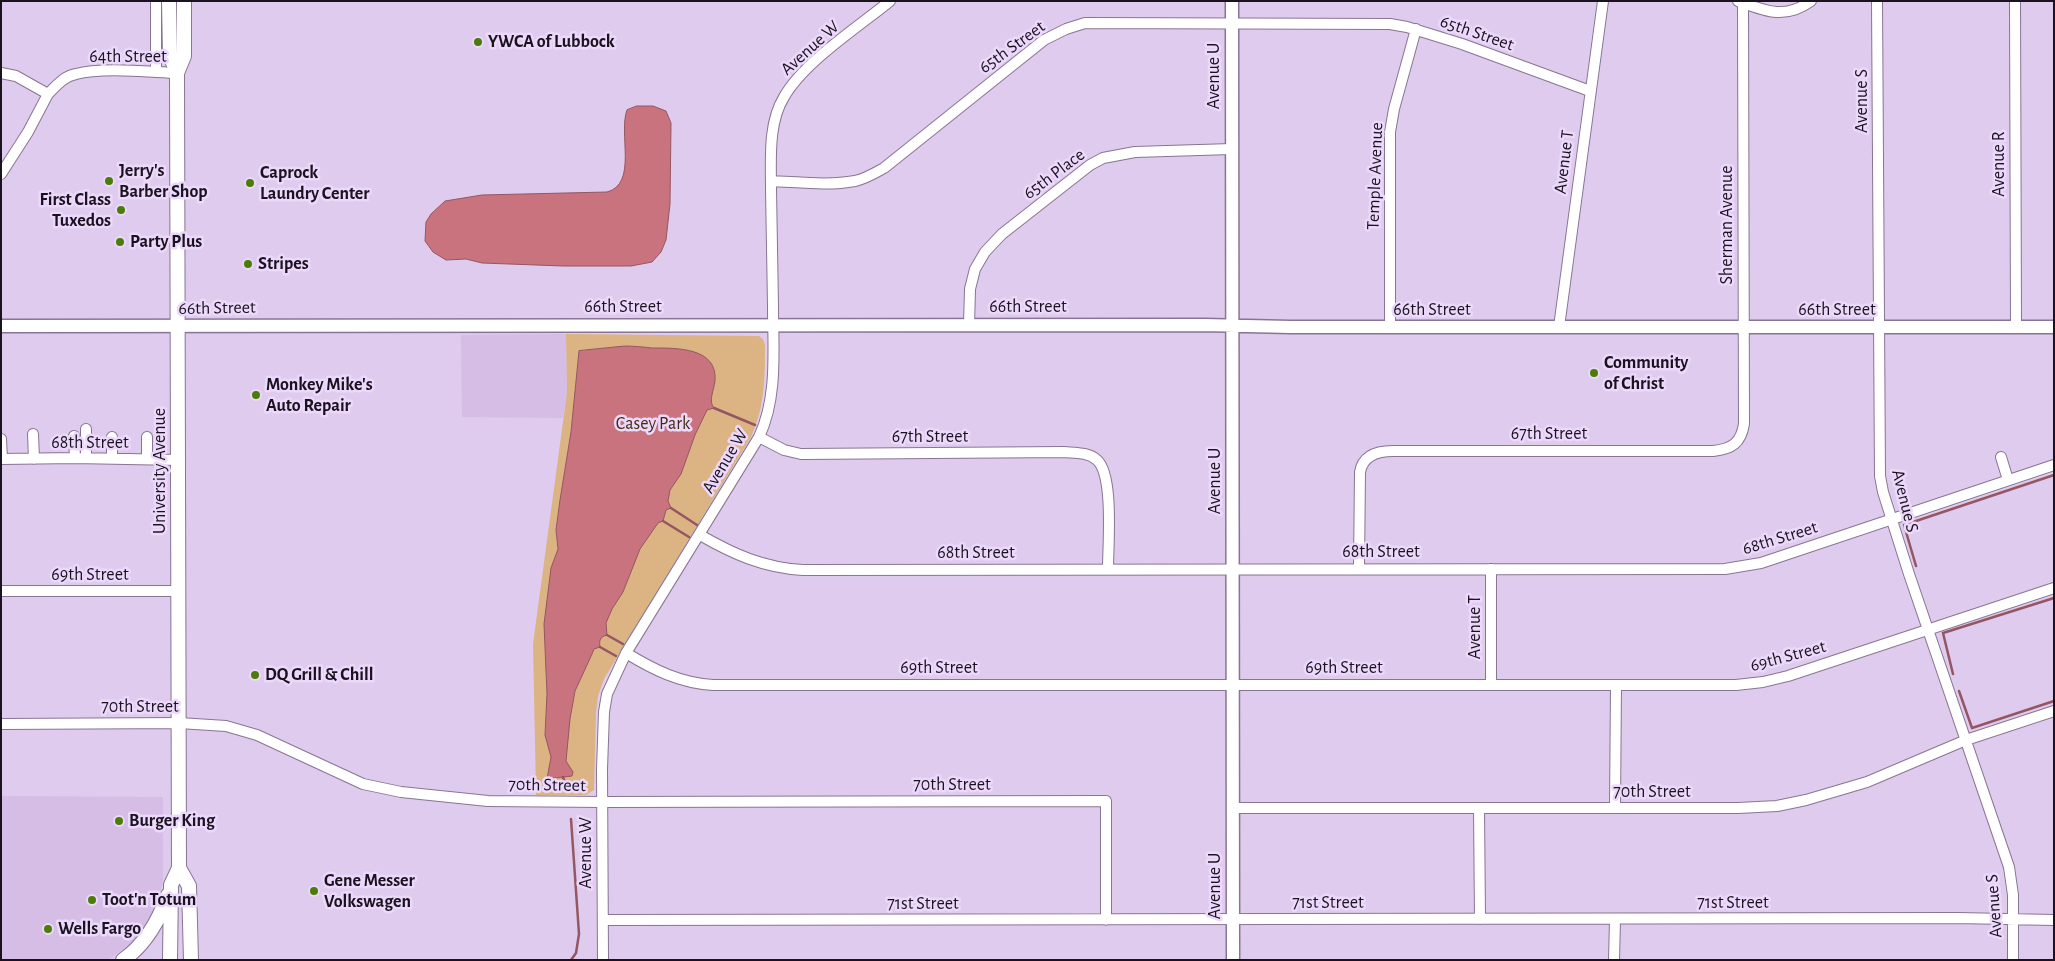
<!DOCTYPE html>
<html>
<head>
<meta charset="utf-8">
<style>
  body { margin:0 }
  #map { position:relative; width:2055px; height:961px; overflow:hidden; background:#dfcbed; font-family:"Alegreya Sans",sans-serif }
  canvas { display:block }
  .frame { position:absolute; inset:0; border:2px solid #1a131f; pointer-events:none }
</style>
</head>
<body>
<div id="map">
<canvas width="2055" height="961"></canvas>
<div class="frame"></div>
</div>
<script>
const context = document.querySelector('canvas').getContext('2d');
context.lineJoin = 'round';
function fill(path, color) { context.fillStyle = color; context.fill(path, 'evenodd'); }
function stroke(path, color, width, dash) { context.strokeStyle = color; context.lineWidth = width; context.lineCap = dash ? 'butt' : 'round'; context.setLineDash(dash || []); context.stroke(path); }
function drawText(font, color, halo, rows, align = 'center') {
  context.font = font + ' "Alegreya Sans",sans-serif'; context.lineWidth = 5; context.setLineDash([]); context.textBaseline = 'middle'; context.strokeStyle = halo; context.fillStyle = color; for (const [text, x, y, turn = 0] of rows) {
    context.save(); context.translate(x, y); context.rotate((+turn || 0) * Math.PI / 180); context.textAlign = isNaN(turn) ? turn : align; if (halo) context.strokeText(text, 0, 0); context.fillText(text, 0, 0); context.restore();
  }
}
fill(new Path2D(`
  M566,334L567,392L563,418L462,417L461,335Z
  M1,796L163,797V882L155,911L134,941L108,960H1Z`), '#d5bde5');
fill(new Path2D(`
  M566,334L759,336L763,339L765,345C765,377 765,407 751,437L604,679L598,696L596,713L594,790L586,795H536L533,644L567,392Z`), '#dcb484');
const water = new Path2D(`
  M637,106H653L666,111L671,123L670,204L666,240L661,252L652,262L631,266H563L482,263L466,259L446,260L433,252L425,241L426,222L431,214L445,201L482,195L607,192C638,184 618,133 627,110Z
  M625,346C634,346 643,347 652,348C676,348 718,347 715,381C714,390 708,401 714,408L707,410L695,435L681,474L670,490L668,501L671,508L666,510L663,521L658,523L640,549L623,592L612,609L606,623L607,635C600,637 599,640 600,647L594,649L592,654L575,691L570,719L566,761L573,772L572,776L547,779L551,757L545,735L547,694L544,624L551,568L558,549L556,530L560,500L571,432L579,351Z`);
fill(water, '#c9737f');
stroke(water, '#945662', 1);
stroke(new Path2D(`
  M714,408L755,425
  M671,508L697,525
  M663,521L689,537
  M1916,566L1904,525L2054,475
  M607,635L623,644
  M600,647L616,656
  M1953,674L1943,633L2054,598
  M1959,691L1972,728L2054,701
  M563,777L564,780
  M571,960L576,953L579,934L571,819`), '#945662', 2.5);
const minor = new Path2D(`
  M156,1V72
  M1738,1C1765,11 1785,20 1811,1
  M1877,1L1880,476L1883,492L1909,574L2009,867L2013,895V960
  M2015,1L2016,327
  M1,73L16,76L48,94C56,86 64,76 76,74C102,67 149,72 177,73
  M1,174L28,132L48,94
  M771,181C798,182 828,186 855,181C865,179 875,173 884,168L1044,40L1066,29L1085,23L1390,24L1407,27L1462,44L1590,91
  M969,325L970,289L975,269L985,252L1002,234L1090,165L1103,158L1135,152L1232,149
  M1390,327V132L1394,109L1416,29
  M1559,327L1603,1
  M33,434L34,459
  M74,436L75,458
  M112,437V458
  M147,437V459
  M759,437L784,450L801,454L1064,452C1075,453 1088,452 1097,460C1114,475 1108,545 1108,569
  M1,439L2,459
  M2001,457L2008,480
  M86,458V429
  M1,459L75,458L179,460
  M700,535C733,554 764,568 803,570L1725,569L1761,563L2054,465
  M1359,568L1360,472C1363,455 1378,451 1393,451H1713C1732,449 1741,443 1744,424L1743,3
  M1491,569V685
  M1,591H180
  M626,653C654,670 680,683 713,685H1736L1763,682L1788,676L2054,588
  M1,724L179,723L226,726L257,735L363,784L401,792L488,801L602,802L1106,801V920
  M1233,808H1738L1777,806L1806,800L1867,782L1966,740L2054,711
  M1479,808L1480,919
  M1615,808L1616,685
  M603,920L1958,918L2054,920
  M603,960L602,769L604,712L607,694L626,653L759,437C778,397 773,349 773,306C772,267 772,228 771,189C771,159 768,123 784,97C804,62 858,27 890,1
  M1614,960L1615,920`);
const tertiary = new Path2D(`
  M1232,1L1233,960
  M1,326L1205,325L1290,327H2054`);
const secondary = new Path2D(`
  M169,1L170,55L177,73
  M179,868L189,886L191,960
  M123,960C145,945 159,920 168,895
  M170,960L171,885L179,868L177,73L184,56V1`);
stroke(minor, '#887594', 12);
stroke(tertiary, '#887594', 15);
stroke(secondary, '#887594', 16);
stroke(minor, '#fff', 10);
stroke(tertiary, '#fff', 12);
stroke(secondary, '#fff', 14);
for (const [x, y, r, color] of [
  [478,42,5,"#4b7c07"],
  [109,181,5,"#4b7c07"],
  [250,183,5,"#4b7c07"],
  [121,210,5,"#4b7c07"],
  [120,242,5,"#4b7c07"],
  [248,264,5,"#4b7c07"],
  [1594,373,5,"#4b7c07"],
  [256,395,5,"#4b7c07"],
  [255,675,5,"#4b7c07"],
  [119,821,5,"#4b7c07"],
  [314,891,5,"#4b7c07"],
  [92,900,5,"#4b7c07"],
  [48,929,5,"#4b7c07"]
]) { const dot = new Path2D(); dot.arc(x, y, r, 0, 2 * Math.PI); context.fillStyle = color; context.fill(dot); stroke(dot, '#ecd8fa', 2); }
drawText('18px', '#1a131f', '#ecd8fa', [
  ["65th Street",1477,33,19],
  ["65th Street",1012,47,-36],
  ["Avenue W",810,48,-42],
  ["64th Street",128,57],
  ["Avenue U",1214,76,-90],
  ["Avenue S",1862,101,-90],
  ["Avenue T",1564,162,-83],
  ["Avenue R",1999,164,-90],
  ["65th Place",1054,174,-37],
  ["Temple Avenue",1375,176,-88],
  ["Sherman Avenue",1727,225,-90],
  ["66th Street",623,307],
  ["66th Street",1028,307],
  ["66th Street",217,308,-1],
  ["66th Street",1432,310],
  ["66th Street",1837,310],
  ["67th Street",1549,434],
  ["67th Street",930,437],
  ["68th Street",90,443],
  ["Avenue W",725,461,-59],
  ["University Avenue",160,471,-90],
  ["Avenue U",1215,481,-90],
  ["Avenue S",1905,501,76],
  ["68th Street",1780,538,-17],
  ["68th Street",1381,552],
  ["68th Street",976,553],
  ["69th Street",90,575],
  ["Avenue T",1475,627,-90],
  ["69th Street",1788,656,-15],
  ["69th Street",939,668],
  ["69th Street",1344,668],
  ["70th Street",140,707],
  ["70th Street",547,785,1],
  ["70th Street",952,785],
  ["70th Street",1652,792],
  ["Avenue W",586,853,-90],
  ["Avenue U",1215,886,-90],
  ["71st Street",1328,903],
  ["71st Street",1733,903],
  ["71st Street",923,904],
  ["Avenue S",1994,906,-94]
]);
drawText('bold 18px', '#1a131f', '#ecd8fa', [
  ["YWCA of Lubbock",488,42],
  ["Jerry's",119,171],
  ["Barber Shop",119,192],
  ["Caprock",260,173],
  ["Laundry Center",260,194],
  ["First Class",111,200,"right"],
  ["Tuxedos",111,221,"right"],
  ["Party Plus",130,242],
  ["Stripes",258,264],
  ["Community",1604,363],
  ["of Christ",1604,384],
  ["Monkey Mike's",266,385],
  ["Auto Repair",266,406],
  ["DQ Grill & Chill",265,675],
  ["Burger King",129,821],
  ["Gene Messer",324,881],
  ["Volkswagen",324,902],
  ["Toot'n Totum",102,900],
  ["Wells Fargo",58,929]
], 'left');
drawText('18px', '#422c0d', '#ecd8fa', [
  ["Casey Park",653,424]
]);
</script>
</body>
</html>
